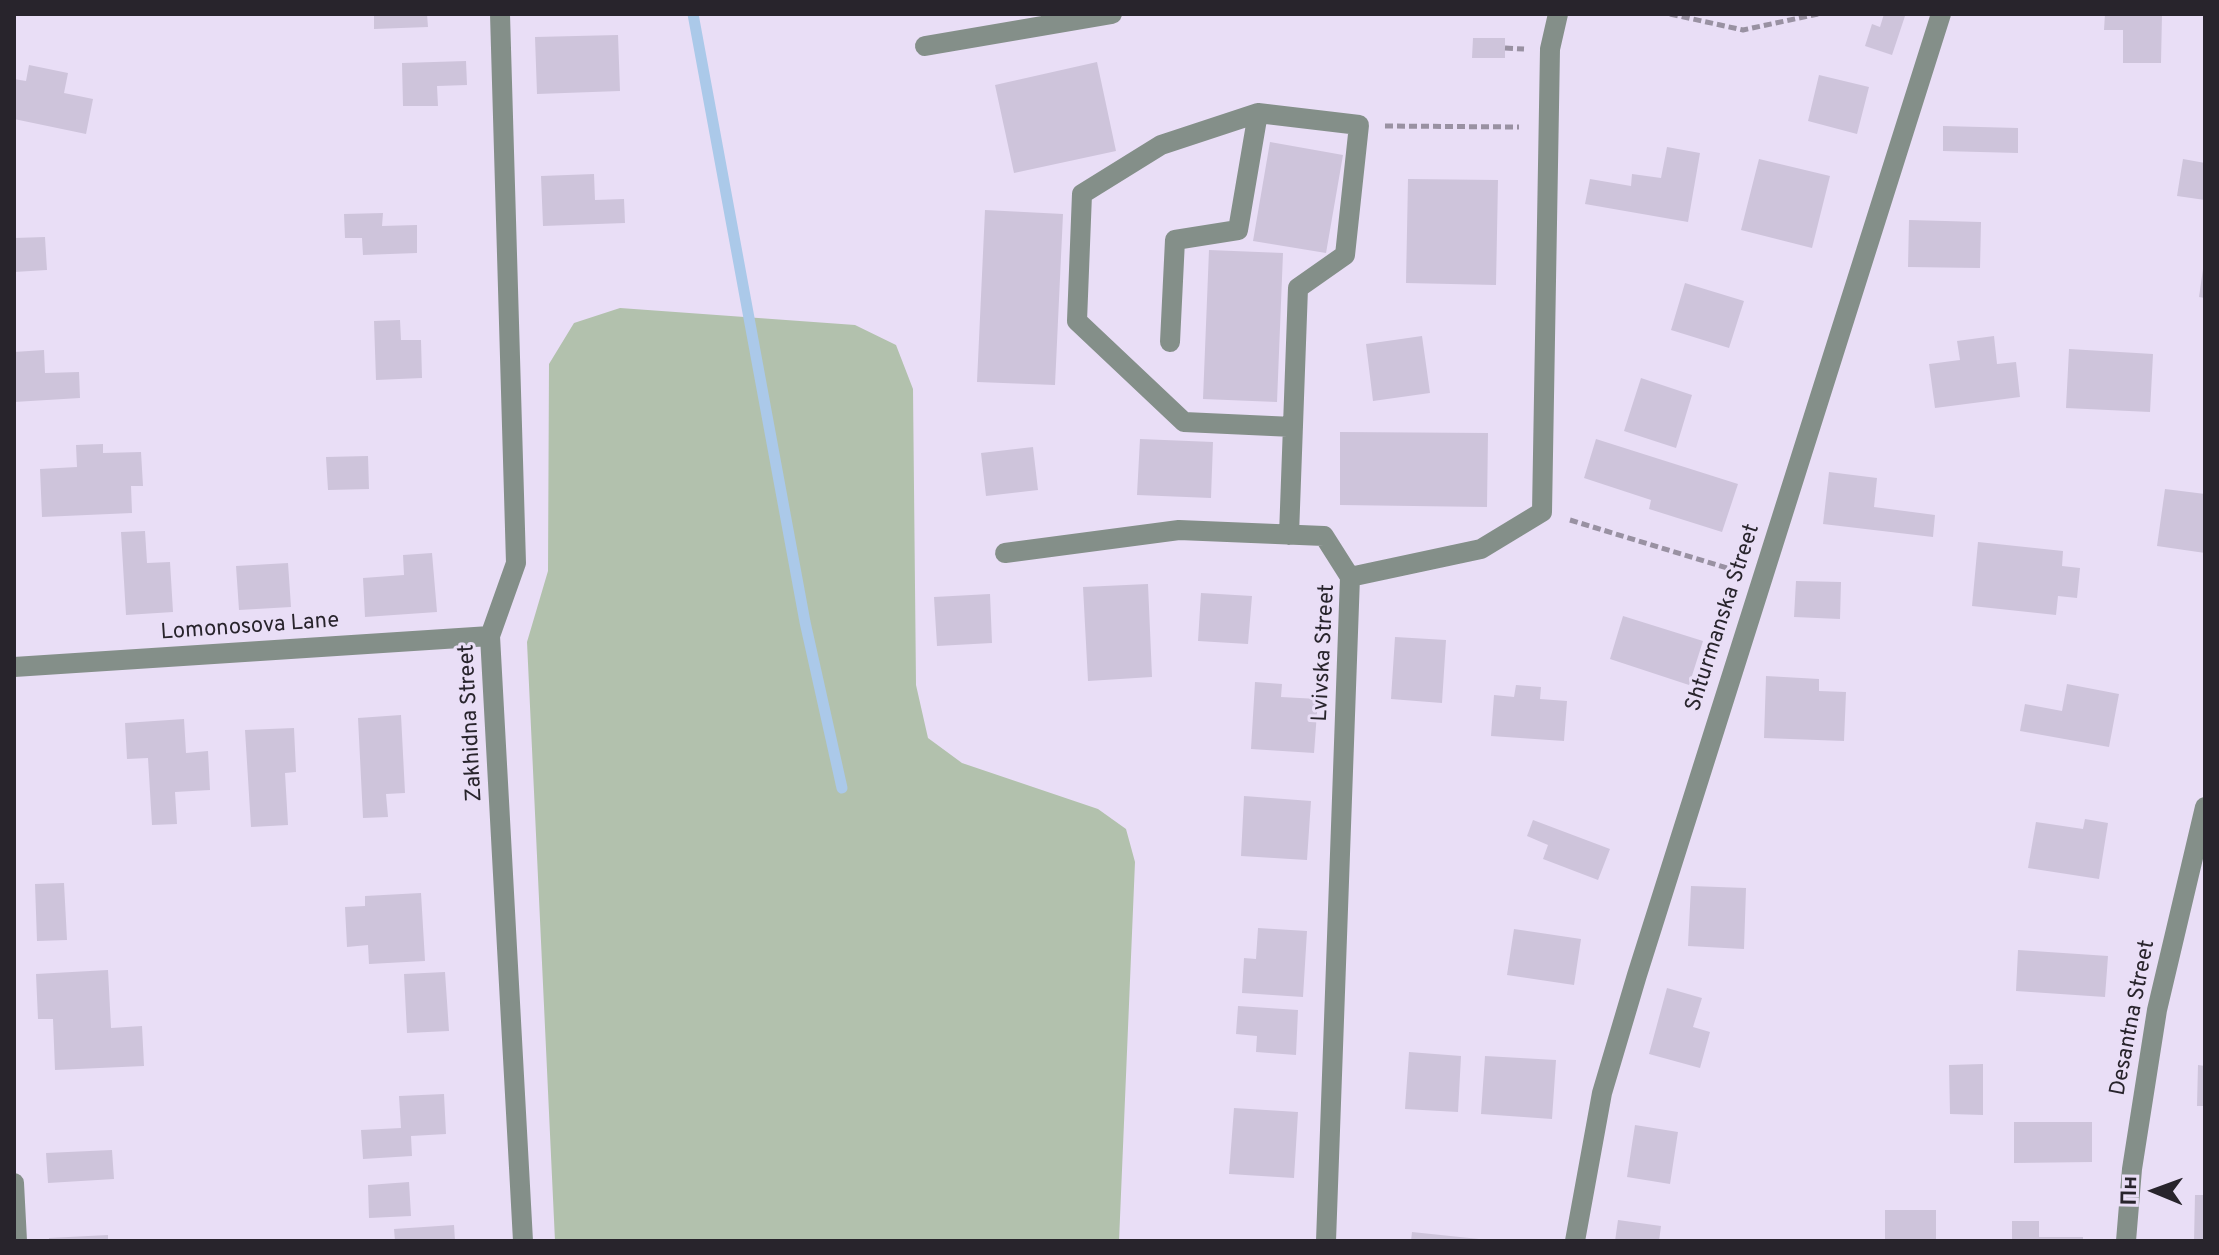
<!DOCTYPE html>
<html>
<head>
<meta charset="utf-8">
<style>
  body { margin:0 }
  #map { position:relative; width:2219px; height:1255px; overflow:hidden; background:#e9def6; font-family:Overpass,sans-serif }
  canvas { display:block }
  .frame { position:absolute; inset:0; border:16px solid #28242c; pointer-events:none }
  .north { position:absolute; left:2115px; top:1151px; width:80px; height:80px; -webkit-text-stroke:6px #e9def6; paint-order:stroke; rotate:271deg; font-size:22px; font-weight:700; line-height:32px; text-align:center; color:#28242c }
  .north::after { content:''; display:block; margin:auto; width:28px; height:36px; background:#28242c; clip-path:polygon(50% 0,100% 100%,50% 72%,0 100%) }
</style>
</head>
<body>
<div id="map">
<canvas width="2219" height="1255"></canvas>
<div class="frame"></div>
<div class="north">Пн</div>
</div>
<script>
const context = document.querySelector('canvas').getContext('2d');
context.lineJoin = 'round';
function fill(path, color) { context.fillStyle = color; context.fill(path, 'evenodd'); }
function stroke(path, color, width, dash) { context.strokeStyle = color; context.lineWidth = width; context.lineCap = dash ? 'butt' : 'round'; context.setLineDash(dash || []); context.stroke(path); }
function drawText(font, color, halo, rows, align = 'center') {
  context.font = font + ' Overpass,sans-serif'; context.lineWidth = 6; context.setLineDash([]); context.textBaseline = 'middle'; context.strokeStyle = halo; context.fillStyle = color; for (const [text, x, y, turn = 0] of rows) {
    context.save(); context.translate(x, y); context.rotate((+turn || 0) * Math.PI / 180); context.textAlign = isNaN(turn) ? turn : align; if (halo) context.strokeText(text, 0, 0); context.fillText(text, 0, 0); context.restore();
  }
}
fill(new Path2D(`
  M620,308L855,325L896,345L913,389L916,685L928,738L962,763L1098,809L1126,829L1135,862L1119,1241H555L527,642L548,571L549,364L574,323Z`), '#b2c1ad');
stroke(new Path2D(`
  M693,14L805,622L842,788`), '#abc9e9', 11);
fill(new Path2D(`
  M374,14H427L428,27L374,29Z
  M1884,14L1905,16L1892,55L1865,46L1872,24L1880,27Z
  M2105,14H2162L2161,63H2123V30H2104Z
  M618,35L620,91L537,94L535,37Z
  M1473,38H1505V58H1472Z
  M466,61L467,85L437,86L438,106H403L402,63Z
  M1097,62L1116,151L1014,173L995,85Z
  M29,65L68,73L64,93L93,99L86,134L14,119V79L26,81Z
  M1819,75L1869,87L1857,134L1808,121Z
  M1943,126L2018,128V153L1943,151Z
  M1270,142L1343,155L1326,253L1253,241Z
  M1667,147L1700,153L1688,222L1585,204L1590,179L1631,186L1632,174L1661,178Z
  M1759,159L1830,176L1812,248L1741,230Z
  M2183,159L2205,163V200L2177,196Z
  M594,174L595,200L624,199L625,223L543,226L541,176Z
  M1408,179L1498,180L1496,285L1406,283Z
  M985,210L1063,214L1055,385L977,382Z
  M383,213L382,226L417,225V253L363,255L362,238H345L344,214Z
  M1909,220L1981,222L1980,268L1908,267Z
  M45,237L47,270L14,272V238Z
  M1209,250L1283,253L1277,402L1203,399Z
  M2203,269H2205V298L2199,297Z
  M1685,283L1744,301L1729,348L1671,330Z
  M400,320L401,340H421L422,378L376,380L374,321Z
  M1422,336L1430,393L1373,401L1366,344Z
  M1994,336L1997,364L2016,362L2020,397L1935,408L1929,364L1960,360L1957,341Z
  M2069,349L2153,354L2150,412L2066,408Z
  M44,350L45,373L79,372L80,398L14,402V352Z
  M1641,378L1692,395L1676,448L1624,431Z
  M1340,432L1488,433L1487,507L1340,505Z
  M1140,439L1213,442L1211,498L1137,495Z
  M1596,439L1738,484L1722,532L1649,509L1651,500L1584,478Z
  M103,444V453L141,452L143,486H131L132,513L42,517L40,469L77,467L76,445Z
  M1033,447L1038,490L986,496L981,453Z
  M368,456L369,489L328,490L326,457Z
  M1829,472L1877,478L1874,507L1935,515L1933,537L1823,524Z
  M2165,489L2205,494V553L2157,546Z
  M145,531L147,563L170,562L173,612L126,615L121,532Z
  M1978,542L2063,551L2062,566L2080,568L2077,598L2058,596L2056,615L1972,606Z
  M432,553L437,612L365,617L363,578L404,575L403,555Z
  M288,563L291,607L239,610L236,566Z
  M1796,581L1841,582L1840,619L1794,617Z
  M1148,584L1152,677L1088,681L1083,587Z
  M1201,593L1252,596L1248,644L1198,641Z
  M990,594L992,643L937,646L934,597Z
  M1623,616L1703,641L1689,685L1610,659Z
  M1395,637L1446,640L1442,703L1391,699Z
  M1766,676L1819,679V691L1846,692L1844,741L1764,738Z
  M1255,682L1282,684L1281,697L1318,699L1314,753L1251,749Z
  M2067,684L2119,694L2109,747L2020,731L2025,704L2062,711Z
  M1516,685L1541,687L1540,699L1567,701L1564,741L1491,736L1494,695L1514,697Z
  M401,715L405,793L386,794L388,817L363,818L358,718Z
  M184,719L186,753L208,751L210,790L175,792L177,824L152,825L148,758L127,759L125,723Z
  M294,728L296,772L285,773L288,825L251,827L245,730Z
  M1244,796L1311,801L1307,860L1241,856Z
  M2085,819L2108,823L2099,879L2028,868L2036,822L2083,829Z
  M1533,820L1610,849L1598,880L1543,859L1548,845L1527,836Z
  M64,883L67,940L37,941L35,884Z
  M1691,886L1746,888L1744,949L1688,946Z
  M421,893L425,961L369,964L368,945L347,947L345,907L365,906V896Z
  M1258,928L1307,931L1303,997L1242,993L1244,958L1256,959Z
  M1514,929L1581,939L1574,985L1507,975Z
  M2018,950L2108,956L2105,997L2016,991Z
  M108,970L111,1028L142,1026L144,1066L55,1070L53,1019H38L36,974Z
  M445,972L449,1031L407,1033L404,974Z
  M1667,988L1702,998L1693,1027L1710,1032L1700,1068L1649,1054Z
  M1238,1006L1298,1010L1296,1055L1256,1052L1257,1036L1236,1034Z
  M1409,1052L1461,1056L1458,1112L1405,1109Z
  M1485,1056L1556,1060L1552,1119L1481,1114Z
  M1983,1064V1115L1950,1114L1949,1065Z
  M2198,1065L2205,1066V1106H2197Z
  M444,1094L446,1134L411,1136L412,1156L363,1159L361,1130L401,1128L399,1096Z
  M1234,1108L1298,1112L1294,1178L1229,1174Z
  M2014,1122H2092V1162L2014,1163Z
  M1635,1125L1678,1132L1670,1184L1627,1177Z
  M112,1150L114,1179L48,1183L46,1153Z
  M409,1182L411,1216L369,1218L368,1185Z
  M2195,1195H2205V1241H2194Z
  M1885,1210H1936V1241H1885Z
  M1618,1220L1661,1226L1659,1241H1615Z
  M2012,1221H2039V1237H2083V1241H2012Z
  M454,1225L455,1241H395L394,1229Z
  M1412,1232L1479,1239V1241H1411Z
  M108,1235V1241H49V1238Z`), '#cec4db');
stroke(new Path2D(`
  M1670,14L1743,30L1818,14
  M1505,48L1524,49
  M1385,126L1519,127
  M1570,520L1737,571`), '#9991a2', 5, [8, 4]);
stroke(new Path2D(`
  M500,14L516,563L490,636L523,1241
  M925,46L1112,14
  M1170,342L1175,240L1238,230L1258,113
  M1289,535L1298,288L1345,255L1359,125L1258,113L1161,145L1082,194L1077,321L1184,422L1293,427
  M1005,553L1179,530L1324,536L1350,577
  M1350,577L1481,549L1542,512L1550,49L1558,14
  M14,667L490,636
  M14,1183L17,1241
  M1326,1241L1350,577
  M1575,1241L1602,1093L1637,975L1941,14
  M2126,1241L2132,1169L2157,1010L2205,807`), '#848f89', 20);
drawText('22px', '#28242c', '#e9def6', [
  ["Shturmanska Street",1724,618,-72],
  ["Lomonosova Lane",250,628,-4],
  ["Lvivska Street",1325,653,-87],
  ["Zakhidna Street",472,723,-93],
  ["Desantna Street",2134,1018,-79]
]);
</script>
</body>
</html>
